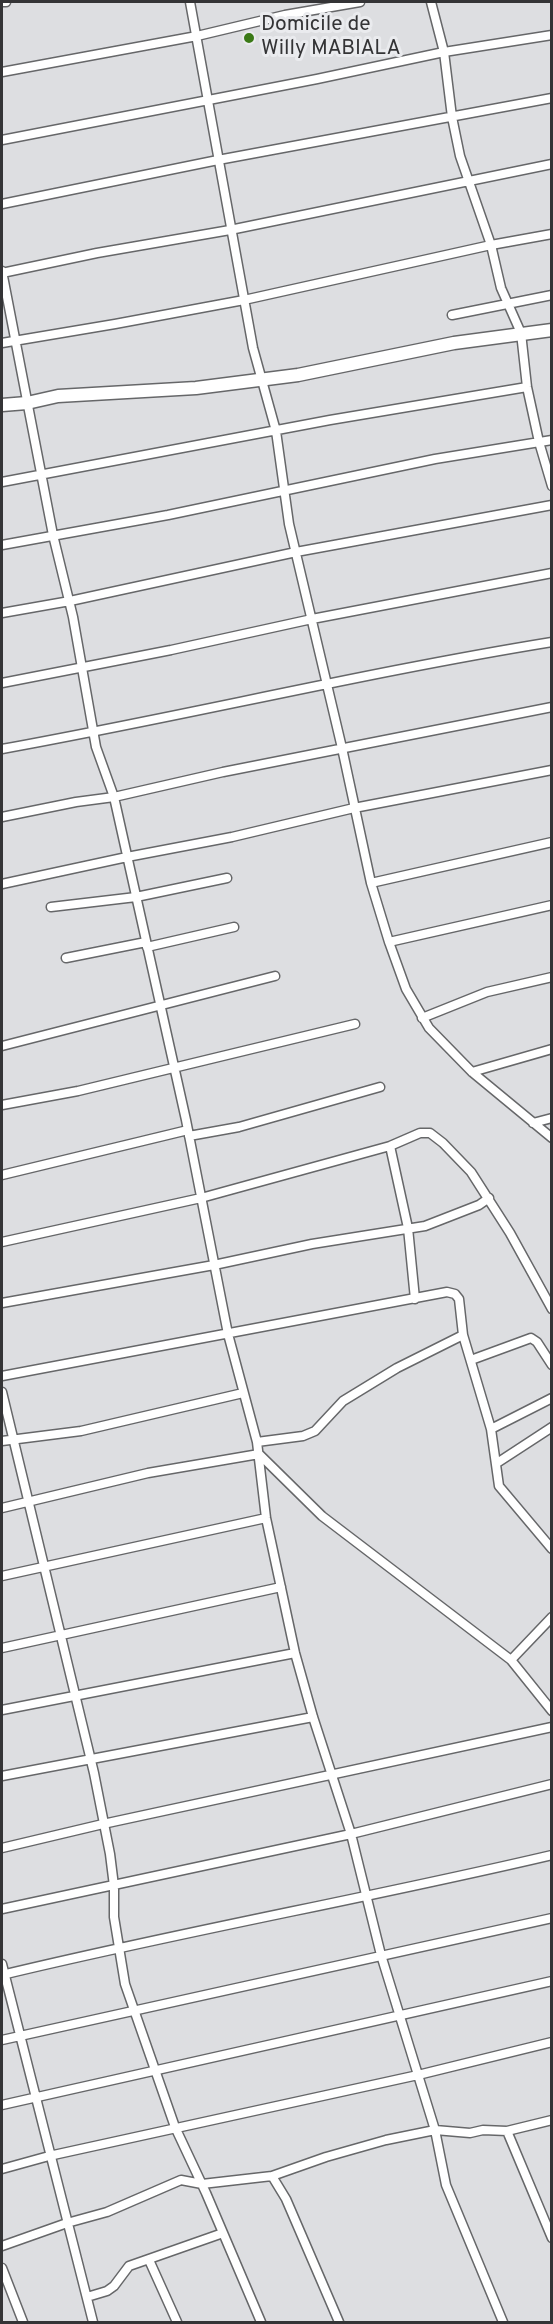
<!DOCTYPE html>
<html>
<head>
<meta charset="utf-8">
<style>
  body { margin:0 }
  #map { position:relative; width:553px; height:2324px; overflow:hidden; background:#dddee1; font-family:Overpass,sans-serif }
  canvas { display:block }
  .frame { position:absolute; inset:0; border:3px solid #343436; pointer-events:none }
</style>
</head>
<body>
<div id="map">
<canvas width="553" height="2324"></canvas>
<div class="frame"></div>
</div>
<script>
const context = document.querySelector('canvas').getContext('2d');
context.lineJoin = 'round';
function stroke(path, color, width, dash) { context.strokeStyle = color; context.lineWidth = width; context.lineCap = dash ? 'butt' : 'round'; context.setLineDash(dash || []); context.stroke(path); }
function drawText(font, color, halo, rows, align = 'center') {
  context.font = font + ' Overpass,sans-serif'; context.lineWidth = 6; context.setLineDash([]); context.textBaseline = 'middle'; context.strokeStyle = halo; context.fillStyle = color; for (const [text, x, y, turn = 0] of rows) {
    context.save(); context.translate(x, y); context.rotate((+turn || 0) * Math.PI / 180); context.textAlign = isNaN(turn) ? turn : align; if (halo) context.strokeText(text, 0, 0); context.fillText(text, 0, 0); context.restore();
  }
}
const street = new Path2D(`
  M2,2H6
  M190,2L253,348L276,431L289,524L342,748L371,883L389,942L406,989L429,1028L472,1072L552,1138
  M431,2L444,52L452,117L460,156L491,245L501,288L521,333L527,387L539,442L552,486
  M2,72L197,36L285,15L360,2
  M2,140L317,79L444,52L552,35
  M2,204L218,160L552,98
  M2,271L53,535L73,617L96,747L114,797L186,1120L228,1334L257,1442L266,1518L295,1653L313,1717L351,1834L381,1955L435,2130L446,2185L503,2322
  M2,273L97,253L230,230L552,164
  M452,315L552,295
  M2,343L115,324L244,300L491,245L552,234
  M2,482L330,420L527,387
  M2,545L168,515L435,459L552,440
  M2,613L70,601L296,552L552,505
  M2,683L171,650L312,619L552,573
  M2,749C185,716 367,672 552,642
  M2,817L76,802L114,797L223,772L552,707
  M371,883L552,842
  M2,884L127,857L232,837L354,808L552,770
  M51,907L136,897L227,878
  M389,942L552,905
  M147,947L234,927
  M66,958L146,942
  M422,1018L487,992L552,977
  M2,1046L275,976
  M472,1072L552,1049
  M2,1105L78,1091L355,1024
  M533,1123L552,1118
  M189,1136L239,1127L380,1087
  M390,1146L408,1228L415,1299
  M2,1175L188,1130
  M2,1242L201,1198L390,1146L420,1133H430L443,1143L471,1172L510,1233L552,1309
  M2,1303L214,1265L312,1244L425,1226L479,1205L489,1198
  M471,1360L531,1338L537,1342L552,1365
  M2,1376L447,1292L455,1294L459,1299L463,1335L491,1429L499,1486L552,1549
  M2,1392L94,1773L110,1854L114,1886V1917L125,1984L175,2127L206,2193L261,2322
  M491,1429L552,1398
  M2,1441L81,1431L243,1393
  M257,1442L303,1436L315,1431L343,1401L397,1368L463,1335
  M497,1463L552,1427
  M2,1508L148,1473L259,1454L322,1516L511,1660L552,1711
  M2,1576L266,1518
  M2,1648L281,1587
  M511,1660L552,1617
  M2,1710L295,1653
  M2,1776L313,1717
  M2,1848L103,1824L552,1727
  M2,1909L351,1834L552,1784
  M2,1964L93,2322
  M2,1975C184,1931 369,1898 552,1855
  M2,2040L552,1918
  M2,2105L552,1981
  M507,2131L552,2238
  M2,2169L49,2156L418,2075L552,2042
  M272,2176L286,2199L339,2322
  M2,2246L67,2223L107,2212L181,2180L202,2184L272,2176L326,2157L386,2140L435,2130L470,2133L483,2130L507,2131L552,2120
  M149,2260L177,2322
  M2,2268L23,2322
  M87,2297L107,2291L114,2286L129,2266L223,2233`);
const secondary = new Path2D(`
  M2,405L27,403L58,396L196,388L298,375L454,343L552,330`);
stroke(street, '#666769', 11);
stroke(secondary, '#666769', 15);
stroke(street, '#fff', 8);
stroke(secondary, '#fff', 12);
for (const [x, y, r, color] of [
  [249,38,6,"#3a7916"]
]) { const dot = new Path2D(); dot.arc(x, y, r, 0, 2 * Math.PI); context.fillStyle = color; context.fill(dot); stroke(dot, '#eaebee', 2); }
drawText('21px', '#343436', '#eaebee', [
  ["Domicile de",261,26],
  ["Willy MABIALA",261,50]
], 'left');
</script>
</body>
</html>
